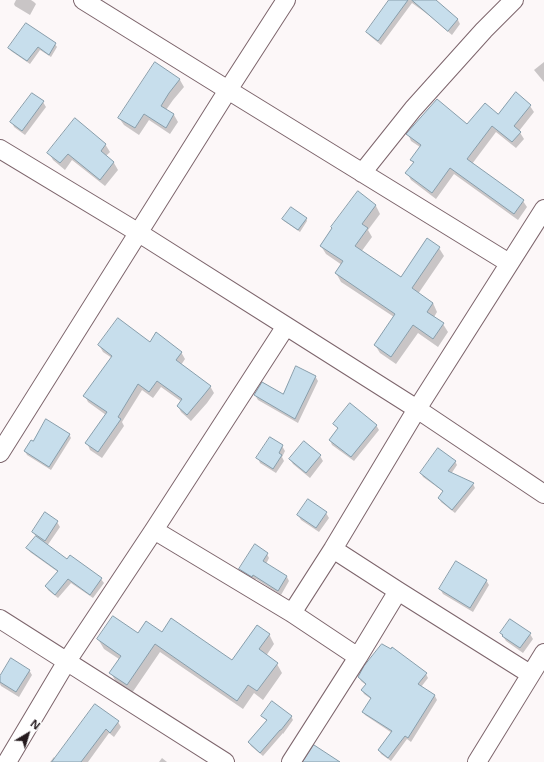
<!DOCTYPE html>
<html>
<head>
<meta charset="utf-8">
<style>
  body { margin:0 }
  #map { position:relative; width:544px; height:762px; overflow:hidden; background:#fcf7f8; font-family:"Noto Sans",sans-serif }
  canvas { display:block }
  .north { position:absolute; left:8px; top:714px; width:40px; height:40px; -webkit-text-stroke:3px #fff; paint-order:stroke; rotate:38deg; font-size:11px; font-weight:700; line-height:16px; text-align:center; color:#251b1e }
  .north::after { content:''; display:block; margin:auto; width:14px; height:18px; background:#251b1e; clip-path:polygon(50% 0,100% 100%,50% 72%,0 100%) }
</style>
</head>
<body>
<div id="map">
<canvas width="544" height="762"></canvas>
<div class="north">N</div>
</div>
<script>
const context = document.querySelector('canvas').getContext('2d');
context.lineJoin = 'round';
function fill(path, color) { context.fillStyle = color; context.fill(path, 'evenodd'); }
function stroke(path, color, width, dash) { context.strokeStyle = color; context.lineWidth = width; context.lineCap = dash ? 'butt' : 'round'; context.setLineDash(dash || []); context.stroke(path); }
fill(new Path2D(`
  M16,0H31L34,2L36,4L30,15L15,6L14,4Z
  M390,0H434L458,20L460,24L452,35L430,16L412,3L381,45L370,36L367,32Z
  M55,44L57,47L51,57L40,50L30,64L11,51L9,48Z
  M544,62V82L534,70Z
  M155,64L180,80L184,87L173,100L166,110L174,115L178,122L170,134L149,120L139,135L124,125L119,118Z
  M43,102L46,107L25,135L14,127L12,122Z
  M530,106L534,112L519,131L524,139L516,148L496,132L472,164L523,201L527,207L518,220L454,174L436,199L411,180L407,173L414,164L411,160L420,147L411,141L408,134L468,126Z
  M105,144L110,152L106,156L114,163L118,170L105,186L72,160L65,170L53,160L49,153Z
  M358,192L376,206L380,214L368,230L372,237L361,252L401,279L439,248L444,256L418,294L433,303L437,312L434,317L443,324L448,332L438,347L418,333L396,364L380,353L375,345L394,317L341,282L336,273L342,265L326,254L321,246Z
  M306,218L307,221L300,232L284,221L283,219Z
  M150,343L181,352L185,359L181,365L210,386L214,393L207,403L191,421L181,412L178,406L182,402L161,387L153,398L142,390L122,422L124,426L102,458L90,450L87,443L106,415L88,402L85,396L112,358L103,352L99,345Z
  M315,376L318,381L298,423L258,400L255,395H283Z
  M334,424L376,425L379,430L354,461L332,445L330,440L338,429Z
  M69,434L71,438L51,470L27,455L25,451L33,442Z
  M304,442L320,456L323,461L310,478L293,464L290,459Z
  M282,446L285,451L282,457L284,461L276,473L260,463L258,458Z
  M455,461L457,465L451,474L473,484L475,488L455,513L441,502L439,498L444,492L423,477L421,473Z
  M326,513L329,518L319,532L301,520L298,515Z
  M46,514L57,522L60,527L47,546L67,561L101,579L104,583L93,598L71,583L58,598L48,590L46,586L58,572L30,552L27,548L37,538L33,532Z
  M267,554L269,558L266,564L287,577L289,581L281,595L256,579L255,580L242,573L240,569Z
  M486,580L489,585L473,612L443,594L440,589Z
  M162,633L233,662L269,634L274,644L266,656L277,664L282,673L263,700L254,693L243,709L160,652L132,693L116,682L111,673L119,659L104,649L98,639L138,634Z
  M501,633L530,634L533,639L523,653L506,641Z
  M29,670L32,675L19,697L1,686L0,684V678Z
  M426,674L428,678L421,687L435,696L437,700L411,742L407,739L391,761L381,754L379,750L392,733L365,715L363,712L371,699L364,694L362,690L366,685L361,681L359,677Z
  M262,716H291L293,720L283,734V733L263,756L251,746L249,742L267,721Z
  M118,722L121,727L114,737L109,733L88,762H50L54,757L56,759Z
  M162,758L167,762H159Z`), '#0003');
const building = new Path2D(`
  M389,0H408L378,41L366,32Z
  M412,0H436L458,19L448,31Z
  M26,23L56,43L49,55L38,47L27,61L8,48Z
  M155,62L180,79L169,93L161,106L174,114L166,128L144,114L135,128L118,118Z
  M516,92L531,105L514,126L521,132L512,142L492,126L467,159L524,200L514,214L450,168L432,193L405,173L414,162L410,160L421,145L406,134L437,99L467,124L485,103L498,114Z
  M32,93L44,101L22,131L10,122Z
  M75,118L106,144L101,151L114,162L100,180L68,154L60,163L47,153Z
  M358,191L376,205L362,224L368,228L355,246L401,277L427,238L440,247L412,288L433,303L427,312L444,323L433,339L413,325L391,357L374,345L395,314L335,273L343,261L320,246L332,228L331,227Z
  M291,207L307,218L298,230L282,219Z
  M118,318L150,342L156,332L182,352L176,360L211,386L203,396L187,415L177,406L182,399L157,381L149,392L138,384L118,417L121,419L98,452L85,443L107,412L83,396L112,356L98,345Z
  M296,366L316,376L295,419L254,395L262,382L283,394Z
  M350,403L377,425L351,457L329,440L338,428L333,424Z
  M46,419L70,434L49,467L24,451L31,440L33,441Z
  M270,437L283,445L279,453L282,455L273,469L256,458Z
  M304,441L321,455L306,473L289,459Z
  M438,448L456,461L448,471L474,483L452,510L438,498L443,491L420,473Z
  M308,499L327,512L316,528L297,515Z
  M45,512L58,521L45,541L32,532Z
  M36,536L67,559L70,555L102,578L90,595L68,579L55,595L45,586L58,571L26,548Z
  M255,544L268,553L263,561L287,576L278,591L253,575L252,577L239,569Z
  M456,561L487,580L470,608L439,589Z
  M113,616L138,633L146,621L162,632L171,618L232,660L257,625L270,634L259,649L278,663L257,691L248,685L237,701L155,644L127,685L109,673L121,656L97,639Z
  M510,619L531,633L520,648L502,636L503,635L500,633Z
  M382,644L391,649L392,647L427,673L418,684L435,695L408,738L405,736L388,758L378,750L392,731L362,712L371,698L361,690L366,684L358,677L364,666Z
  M11,658L30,670L16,692L0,682V676Z
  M272,701L292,716L281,730H280L260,753L248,742L267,720L261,716Z
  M95,704L119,721L110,733L106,729L81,762H52Z
  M314,745L340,762H303Z`);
fill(building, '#c7deec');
stroke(building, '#889eab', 1);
const street = new Path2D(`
  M83,0L228,90L509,263
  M0,149L139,233L286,326L417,409L544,494
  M362,173L413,109L484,30L514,0
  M0,453L228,90L286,0
  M154,530L292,613L358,657
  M333,549L398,591L530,674
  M292,613L333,549L417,409L544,209
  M0,619L225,762
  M7,762L67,661L154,530L286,326
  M291,762L358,657L398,591
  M477,762L544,653`);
stroke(street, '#7d656c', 20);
stroke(street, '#fff', 18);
</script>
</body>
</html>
